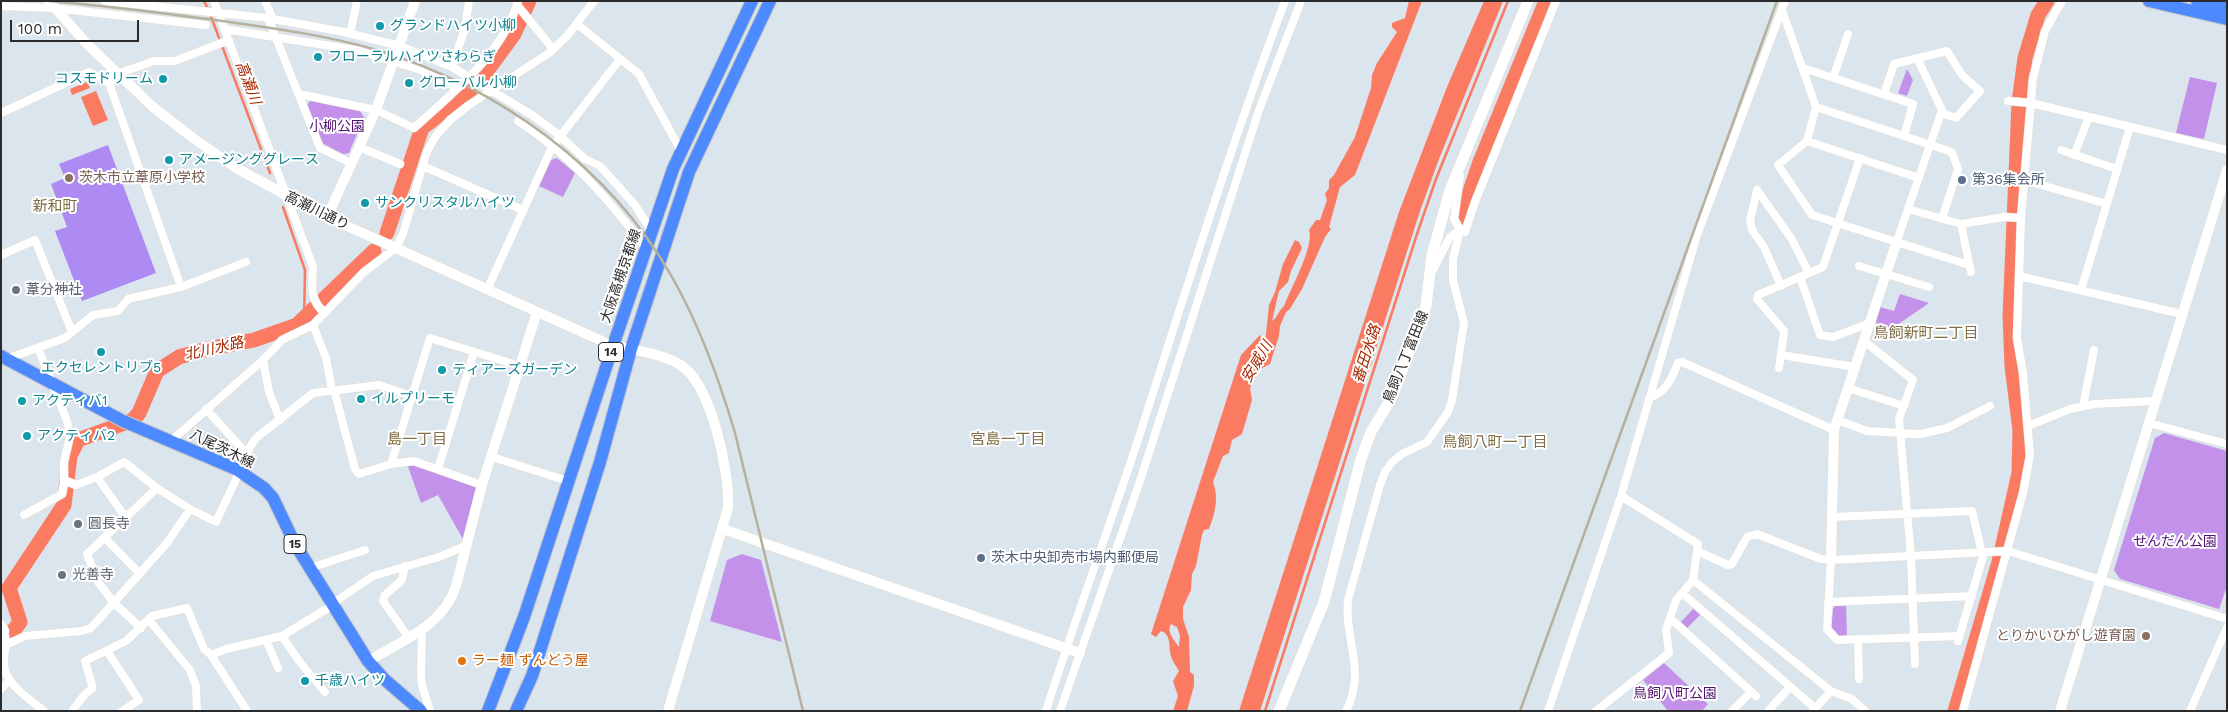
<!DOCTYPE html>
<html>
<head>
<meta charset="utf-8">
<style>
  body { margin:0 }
  #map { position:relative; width:2228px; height:712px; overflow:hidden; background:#dae5ee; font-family:"Work Sans",sans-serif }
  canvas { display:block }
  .frame { position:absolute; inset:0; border:2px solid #2a2a2a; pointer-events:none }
  .scale { position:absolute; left:10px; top:20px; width:129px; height:22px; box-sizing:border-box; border:2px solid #2a2a2a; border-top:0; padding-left:6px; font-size:15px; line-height:18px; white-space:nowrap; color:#2a2a2a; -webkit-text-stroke:4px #fff; paint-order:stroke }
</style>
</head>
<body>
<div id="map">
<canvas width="2228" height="712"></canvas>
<div class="frame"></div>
<div class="scale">100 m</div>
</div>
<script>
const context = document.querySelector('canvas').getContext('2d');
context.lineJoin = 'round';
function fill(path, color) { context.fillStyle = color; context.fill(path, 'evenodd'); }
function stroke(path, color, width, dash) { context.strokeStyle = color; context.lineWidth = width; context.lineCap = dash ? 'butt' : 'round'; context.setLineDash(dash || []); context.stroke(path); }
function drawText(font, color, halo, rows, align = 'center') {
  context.font = font + ' "Work Sans","Noto Sans JP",sans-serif'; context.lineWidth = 4; context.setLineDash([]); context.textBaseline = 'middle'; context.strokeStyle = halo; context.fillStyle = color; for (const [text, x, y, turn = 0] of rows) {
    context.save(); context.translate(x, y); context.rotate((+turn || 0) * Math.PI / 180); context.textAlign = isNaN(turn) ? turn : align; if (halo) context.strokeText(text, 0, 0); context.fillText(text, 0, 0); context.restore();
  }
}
fill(new Path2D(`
  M1907,69L1913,80L1907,96L1898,93Z
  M2190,77L2217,83L2204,139L2176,133Z
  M311,100L360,111L364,117L349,153L343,154L322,143L307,105Z
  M557,158L575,173L563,197L539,186L551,160Z
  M1900,294L1929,303L1887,332L1876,322L1880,307L1894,311Z
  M2164,433L2227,451V586L2219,609L2120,579L2114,570L2155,438Z
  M407,464L474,483L477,488L464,541L438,495L421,503Z
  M742,554L761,560L782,642L710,621L727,560Z
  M1836,604H1846L1847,637L1840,638L1831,629L1833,609Z
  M1694,608L1701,614L1686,629L1680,623Z
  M1664,663L1708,704L1702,711H1668L1643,680Z`), '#c391ea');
fill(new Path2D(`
  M108,145L156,273L82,301L55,231L67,227L51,184L65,178L59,164Z`), '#ad8bf3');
fill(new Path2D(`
  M1409,1H1422L1355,175L1340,187L1329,227L1331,229L1325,237L1302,289L1290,309L1286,312L1280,326L1279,336L1270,364L1257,371L1250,388L1252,400L1242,434L1232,440L1229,453L1223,456L1213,482C1219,498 1215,513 1209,529L1204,530L1202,535L1196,566L1192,574L1191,590L1183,607V619L1189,637L1190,672L1194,675V686L1187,711H1173L1178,696L1173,681L1179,671C1176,666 1172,661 1171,656C1168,646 1172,635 1161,631L1156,637L1151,634L1241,355L1260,335L1262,337L1261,343H1265L1269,305L1275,292L1283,264L1295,240L1299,242L1302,248L1291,271L1288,282L1279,291L1272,321C1278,317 1278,311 1284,306C1290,290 1315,245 1309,230L1316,220H1320L1327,200L1325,194L1329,188V180L1334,175L1355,137L1371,88L1372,75L1377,63L1397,32L1392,27V23L1405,18ZM1171,624L1177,627L1180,636L1179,647C1175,641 1166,632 1171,624Z
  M1484,1H1503L1439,159L1420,211L1260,711H1239L1399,212L1447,87Z
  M87,82L90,88L72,95L70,89Z
  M96,91L108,120L93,126L81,97Z`), '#fb7b62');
stroke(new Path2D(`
  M204,1L208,9
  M210,14L270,173
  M283,207L305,270L304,319
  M1265,711L1417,234L1436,179L1508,1`), '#fb7b62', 2.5);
stroke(new Path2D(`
  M481,79L514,34L529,1
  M1460,221L1480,162L1546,1
  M387,233L422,128L470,91
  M1,638L14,630L20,622L9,588L64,505L70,456L78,440L133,420L139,413L157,371L179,357L207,349L254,340L297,325L374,251
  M1955,711L1999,562L2019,473L2020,430L2012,366L2010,316L2019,102L2025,58L2038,15L2047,1`), '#fb7b62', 15);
const minor = new Path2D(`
  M105,1L268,18L344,32L400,46L452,67L532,115L559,135L585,159L600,166L635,205L652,232
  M214,1L313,267C312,286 309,300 325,313
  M265,1L273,19
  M517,5L553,49
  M1,6L53,8L206,25
  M1782,10L1816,107L1807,141L1778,165L1812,215L1969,265
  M268,18L320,148L351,163
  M577,24L639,74L681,151
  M224,29L356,50L421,70L457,88
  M350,34L357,1
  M452,67L465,28L469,1
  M1803,68L1913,104L1904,136
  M1833,78L1848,34
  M109,83L117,74L154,61H175L229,40
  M299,94L376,110L414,128C453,92 503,54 518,1
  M1884,94L1894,64L1947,51L1962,75L1980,91L1956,118L1941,113
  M2008,101L2031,103L2227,150
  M1816,107L1952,152L1958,169L1942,219
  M1,113L89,72L109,83L181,287L128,299L118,311L93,315L65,338L6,359
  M518,121C569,153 611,202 647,250
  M1807,141L1919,178
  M359,147L400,164
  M2061,150L2117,169
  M2074,155L2089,117
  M423,166L523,210
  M2024,180L2107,204
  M1757,190L1750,221L1752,230L1764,247L1781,286
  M1757,190L1791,238L1809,273
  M1908,209L1961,224L2004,217L2021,218
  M1961,224L1971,272
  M1897,241L1942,110L1917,58
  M1,255L35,240L72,332
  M1859,266L1929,287
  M1433,270L1450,237L1460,230L1465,232L1475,202L1556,1
  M2019,276L2182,314
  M1800,277L1820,335L1833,337L1870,323
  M181,287L246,262
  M487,290L552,147L620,59
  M2081,290L2130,127
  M313,325L326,358L332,390
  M1864,341L1913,380L1899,419L1911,556L1915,664
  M1781,355L1855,367
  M263,360L269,392L280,420
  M1779,368L1784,331L1757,299L1758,295L1823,267L1860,158
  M1848,388L1904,406
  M334,390L355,469L359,474L391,464L414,461L482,485
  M1649,398C1667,392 1671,379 1678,363L1682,362L1834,430
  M2083,406L2094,350
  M206,409L246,453
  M1837,420L1867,431L1921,434L1947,428L1990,406
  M2149,423L2227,444
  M2028,426L2070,409L2095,404L2154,401
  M171,441L263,360L282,340L313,325L364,272L396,248L403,234L426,154L435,137L450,120L469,105L549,53L567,36L594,1
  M492,457L568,481
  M391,464L430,338L520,366
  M236,469L256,438L313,393L379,385L411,396
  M438,469L474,352
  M97,477L126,518
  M64,480L76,485L97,477L124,462L157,488L190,509L216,522L240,471
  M24,515L62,494L64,484V462L70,436L67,421L38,348
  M1832,517L1972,511L1982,553
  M105,538L139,573
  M1697,551L1728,565L1732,564L1747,537L1757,534L1821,559L1831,560L2008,551L2227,619
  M1831,560L1827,629L1837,640L1960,636
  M405,566L402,580L384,596L383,601L409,638
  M310,568L365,550
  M1693,580L1831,691L1852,699L1865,711
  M1682,593L1815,708
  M1828,602L1972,596
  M332,604L373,576L439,557L467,545
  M1670,618L1756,696
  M149,620L190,670L196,686L197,711
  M141,628L114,603L98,582L87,554L157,488
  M422,630L421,674L422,685L430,711
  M4,631C8,646 4,649 4,663C3,683 31,700 44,711
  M282,636L299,661L325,692
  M1858,639L1859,679
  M266,640L278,668
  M1958,641L1984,553
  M8,644L25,636L82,631L91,628L167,543L190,509
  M107,651L139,700L122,711
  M211,655L226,649L282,636L333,605
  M1,689L10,680
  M72,711L85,694L92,689V685L85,661L126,641L152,616L187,608L204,649L211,655L247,711
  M1046,711C1074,622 1107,534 1136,446C1184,297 1230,147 1285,1
  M1060,711L1139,484L1259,110L1301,1
  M1346,711C1367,670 1344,641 1348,600L1380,485L1385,472L1392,462L1402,454L1427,442L1448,412L1452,400L1464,323L1453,280V259L1460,230L1454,219L1460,176
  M1548,711L1621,496L1697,235L1785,1
  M1596,711L1669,653L1666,630L1676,600L1693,580L1698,544L1621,496
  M1732,711L1751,692
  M1768,711L1790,687
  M1813,711L1831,691
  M1963,711L2023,493L2030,455L2023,373L2017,338L2021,218L2033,78L2045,31L2062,1
  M2190,711L2227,627`);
const tertiary = new Path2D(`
  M49,1L86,43L153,107L193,138L236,168L327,217L613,346C634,350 660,353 679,364C711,381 730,473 728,508L668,711
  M327,217L376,110L415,1
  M723,529L1080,653
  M1831,560L1834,430L1897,241
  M1,625L4,631
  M368,661C402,641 443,626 456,586L482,485L537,312
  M2060,711L2227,170`);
const secondary = new Path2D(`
  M1279,711L1324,602L1361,459L1371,432L1392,397L1426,306L1432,255L1450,190L1528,1`);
const primary = new Path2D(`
  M2149,1L2227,19
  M2197,1L2227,8
  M1,356L123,421L236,469L264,488L273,498L295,544L368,661L384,679L421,711
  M488,711L524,617L613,346L673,169L752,1
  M516,711L532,676L600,462L631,349L689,172L770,1`);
stroke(minor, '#e5ded0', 9);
stroke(tertiary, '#e5ded0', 11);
stroke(secondary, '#e5ded0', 12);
stroke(primary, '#c3c3c3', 14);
stroke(minor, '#fff', 8);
stroke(tertiary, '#fff', 10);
stroke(secondary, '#fff', 11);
stroke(primary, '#4e8aff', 12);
stroke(new Path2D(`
  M49,1C110,6 170,14 230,22C279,29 329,36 377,50C498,87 609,166 672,277C700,326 719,379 735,433L803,711
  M1520,711L1777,1`), '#b7b09d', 2.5);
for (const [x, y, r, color] of [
  [380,26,5,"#0f9aa8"],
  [318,57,5,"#0f9aa8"],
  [163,79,5,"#0f9aa8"],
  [409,83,5,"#0f9aa8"],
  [169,160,5,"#0f9aa8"],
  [69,178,5,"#8d6e63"],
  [1962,180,5,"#5c6f8a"],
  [365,203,5,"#0f9aa8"],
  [16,290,5,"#6b7280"],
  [101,352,5,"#0f9aa8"],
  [442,370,5,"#0f9aa8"],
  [361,399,5,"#0f9aa8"],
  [22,401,5,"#0f9aa8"],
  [27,436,5,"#0f9aa8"],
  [78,524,5,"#6b7280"],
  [981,558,5,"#5c6f8a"],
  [62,575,5,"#6b7280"],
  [2146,636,5,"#8d6e63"],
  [462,661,5,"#e8710a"],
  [305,681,5,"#0f9aa8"]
]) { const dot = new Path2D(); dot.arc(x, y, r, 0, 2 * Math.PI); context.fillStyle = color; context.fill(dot); stroke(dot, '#fff', 2); }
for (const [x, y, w] of [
  [611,352,25],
  [295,544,22]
]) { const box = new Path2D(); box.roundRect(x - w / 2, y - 9.5, w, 19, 4); context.fillStyle = '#fff'; context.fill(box); stroke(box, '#2a2a2a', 1); }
drawText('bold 12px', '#2a2a2a', null, [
  ["14",611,352],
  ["15",295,544]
]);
drawText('14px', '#0d838f', '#fff', [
  ["グランドハイツ小柳",390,26],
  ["フローラルハイツさわらぎ",328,57],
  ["コスモドリーム",153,79,"right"],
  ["グローバル小柳",419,83],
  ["アメージンググレース",179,160],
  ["サンクリスタルハイツ",375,203],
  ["エクセレントリブ5",101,368,"center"],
  ["ティアーズガーデン",452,370],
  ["イルプリーモ",371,399],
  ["アクティバ1",32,401],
  ["アクティバ2",37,436],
  ["千歳ハイツ",315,681]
], 'left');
drawText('14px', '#52126f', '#fff', [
  ["小柳公園",337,127],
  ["せんだん公園",2175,542],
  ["鳥飼八町公園",1675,694]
]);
drawText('14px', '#785e54', '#fff', [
  ["茨木市立葦原小学校",79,178],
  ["とりかいひがし遊育園",2136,636,"right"]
], 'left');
drawText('14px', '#4e5e75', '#fff', [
  ["第36集会所",1972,180],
  ["茨木中央卸売市場内郵便局",991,558]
], 'left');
drawText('14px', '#2a2a2a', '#fff', [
  ["高瀬川通り",317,211,26],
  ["大阪高槻京都線",621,276,-71],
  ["鳥飼八丁富田線",1406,357,-68],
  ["八尾茨木線",222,449,26]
]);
drawText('14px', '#5b616d', '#fff', [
  ["葦分神社",26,290],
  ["圓長寺",88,524],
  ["光善寺",72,575]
], 'left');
drawText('14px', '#c56008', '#fff', [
  ["ラー麺 ずんどう屋",472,661]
], 'left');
drawText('italic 15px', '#a82800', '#fff', [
  ["高瀬川",248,83,69],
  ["北川水路",214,349,-13],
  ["番田水路",1367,354,-72],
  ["安威川",1257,362,-59]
]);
drawText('15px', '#806f46', '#fff', [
  ["新和町",55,207],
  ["鳥飼新町二丁目",1926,334],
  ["島一丁目",417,440],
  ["宮島一丁目",1008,440],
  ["鳥飼八町一丁目",1495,443]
]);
</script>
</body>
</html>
